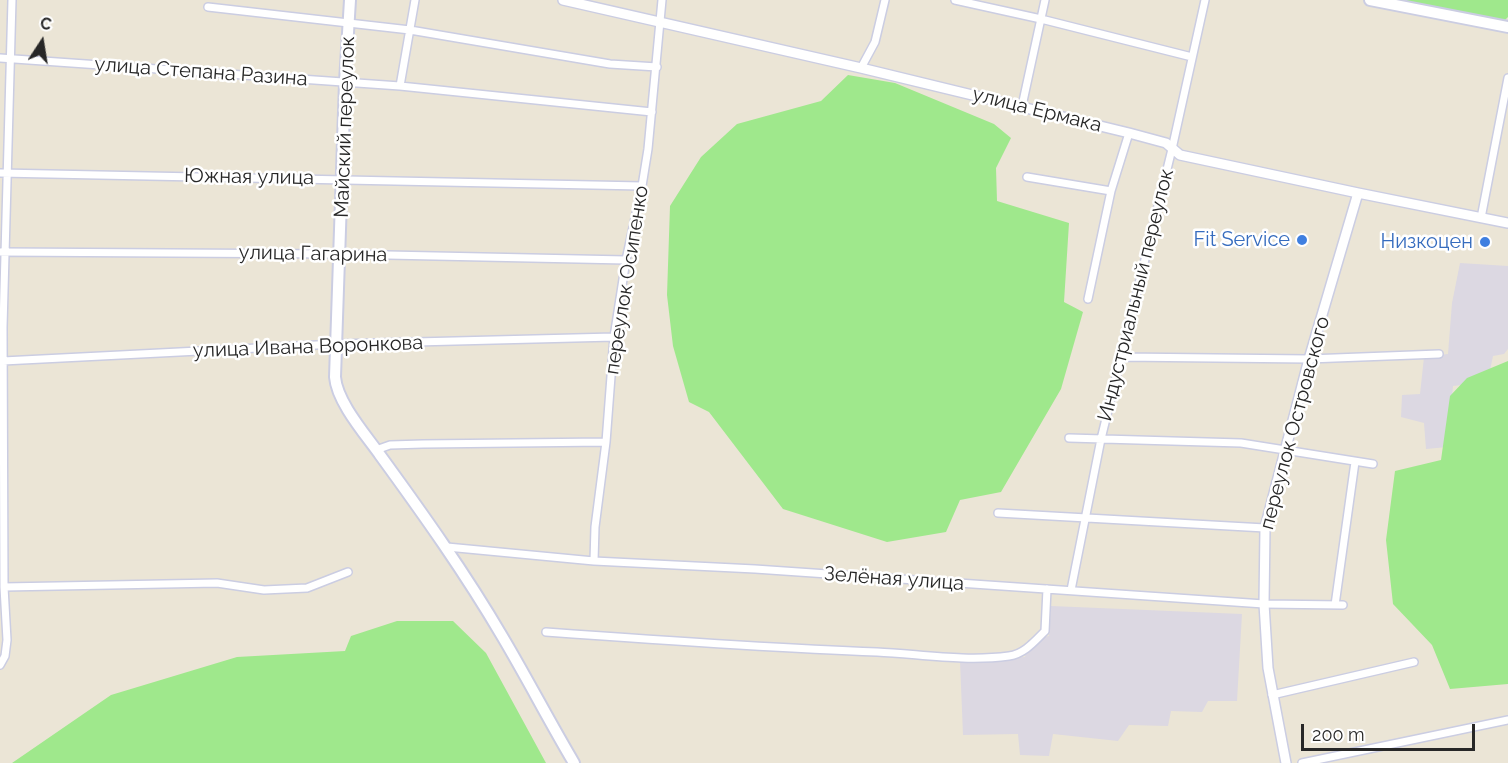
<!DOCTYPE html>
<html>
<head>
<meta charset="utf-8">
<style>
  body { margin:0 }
  #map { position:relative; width:1508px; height:763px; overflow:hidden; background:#ebe5d6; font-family:Raleway,sans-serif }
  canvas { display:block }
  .north { position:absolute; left:12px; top:12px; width:60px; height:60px; -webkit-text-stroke:4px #fff; paint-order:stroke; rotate:12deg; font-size:16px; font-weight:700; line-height:24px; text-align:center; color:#272727 }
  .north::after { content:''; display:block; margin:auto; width:21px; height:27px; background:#272727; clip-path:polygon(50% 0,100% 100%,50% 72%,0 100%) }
  .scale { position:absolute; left:1301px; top:724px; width:174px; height:27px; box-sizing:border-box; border:3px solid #272727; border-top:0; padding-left:8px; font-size:18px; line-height:21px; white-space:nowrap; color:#272727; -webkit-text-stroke:4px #fff; paint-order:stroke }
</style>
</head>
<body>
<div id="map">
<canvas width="1508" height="763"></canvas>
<div class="north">С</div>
<div class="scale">200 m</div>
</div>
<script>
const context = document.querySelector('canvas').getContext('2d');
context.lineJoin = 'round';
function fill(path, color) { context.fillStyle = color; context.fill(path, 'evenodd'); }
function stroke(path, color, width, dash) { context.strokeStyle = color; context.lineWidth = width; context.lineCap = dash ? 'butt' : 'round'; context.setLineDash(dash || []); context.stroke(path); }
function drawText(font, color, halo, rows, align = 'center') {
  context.font = font + ' Raleway,sans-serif'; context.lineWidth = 5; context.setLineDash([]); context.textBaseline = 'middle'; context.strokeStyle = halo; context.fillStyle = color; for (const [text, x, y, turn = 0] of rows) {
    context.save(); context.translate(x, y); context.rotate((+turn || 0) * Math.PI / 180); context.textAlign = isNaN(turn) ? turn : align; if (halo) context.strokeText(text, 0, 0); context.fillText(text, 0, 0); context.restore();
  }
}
fill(new Path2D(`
  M1460,263L1508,266V349L1504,354L1493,356L1489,375L1470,384L1453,386L1447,447L1426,449L1424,423L1401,417L1402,395L1420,394L1424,357L1448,354L1452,303Z
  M1051,606L1242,614L1237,701H1208L1202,712L1171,711L1168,726L1129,725L1118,741L1053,734L1049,756L1020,755L1018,734L963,735L960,661L1025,657L1028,640L1049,636Z`), '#dcd8e2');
fill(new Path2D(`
  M1396,0H1508V17L1504,21Z
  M848,75L895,83L994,124L1011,138L996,168L997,201L1069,223L1064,302L1083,312L1061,389L1001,492L960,500L946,532L887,542L783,509L709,412L689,402L673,346L667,295L670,206L701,157L737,124L821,101Z
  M1508,361V684L1450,689L1432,645L1393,604L1386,540L1395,471L1441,460L1450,396L1467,378Z
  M397,621H453L486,653L546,763H12L111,695L237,657L345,651L351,636Z`), '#9fe88c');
const minor = new Path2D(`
  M955,0L1041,19L1192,57
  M208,7L410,30L610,64L657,67
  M0,58L400,86L652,112
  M861,68L875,42L885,0
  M400,86L415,0
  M1022,106L1045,0
  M0,173L642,186
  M1027,177L1111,191
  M1481,218L1508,78
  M0,252L340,254L626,260
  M1088,299L1111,191L1129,133
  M1121,357L1309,359L1439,354
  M3,361L336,344L614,337
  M1069,438L1241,443L1373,464
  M376,450L390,445L423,444L606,442
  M998,513L1265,528
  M447,547L594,561L755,569L1264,604L1343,605
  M594,561L595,527L606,442L614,337L626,260L642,186L648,149L662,0
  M4,587L217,583L264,590L307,588L348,572
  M1071,590L1101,439L1172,149L1205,0
  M1335,605L1355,462
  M546,632C656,640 766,648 877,652C920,654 965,662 1009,656C1024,654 1034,642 1045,631L1047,589
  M0,665L5,656L7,640L4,587L3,327L12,0
  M1272,695L1414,662
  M1302,763L1508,720`);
const tertiary = new Path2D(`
  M563,0L861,68L1129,133L1166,143L1180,155L1358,193L1508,223
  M1286,763L1268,668L1264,604L1265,528L1309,359L1358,193`);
const secondary = new Path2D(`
  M350,0L345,82L335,377C337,402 365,434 380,455C423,514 465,573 502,636C527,678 549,721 574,763
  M1370,0L1508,27`);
stroke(minor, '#cbcde2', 10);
stroke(tertiary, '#cbcde2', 12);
stroke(secondary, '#cbcde2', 14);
stroke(minor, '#fff', 7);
stroke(tertiary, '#fff', 9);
stroke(secondary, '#fff', 10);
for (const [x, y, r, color] of [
  [1302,240,6,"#3f7fe0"],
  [1485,242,6,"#3f7fe0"]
]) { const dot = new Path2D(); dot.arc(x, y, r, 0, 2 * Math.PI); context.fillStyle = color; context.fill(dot); stroke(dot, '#fff', 2); }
drawText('20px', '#272727', '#fff', [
  ["улица Степана Разина",201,72,4],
  ["улица Ермака",1037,110,14],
  ["Майский переулок",345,127,-88],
  ["Южная улица",249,177,1],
  ["улица Гагарина",313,254,1],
  ["переулок Осипенко",627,280,-81],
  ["Индустриальный переулок",1136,295,-76],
  ["улица Ивана Воронкова",308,347,-2],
  ["переулок Островского",1295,423,-75],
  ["Зелёная улица",894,579,4]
]);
drawText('20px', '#366cbe', '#fff', [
  ["Fit Service",1290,240],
  ["Низкоцен",1473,242]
], 'right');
</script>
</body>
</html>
